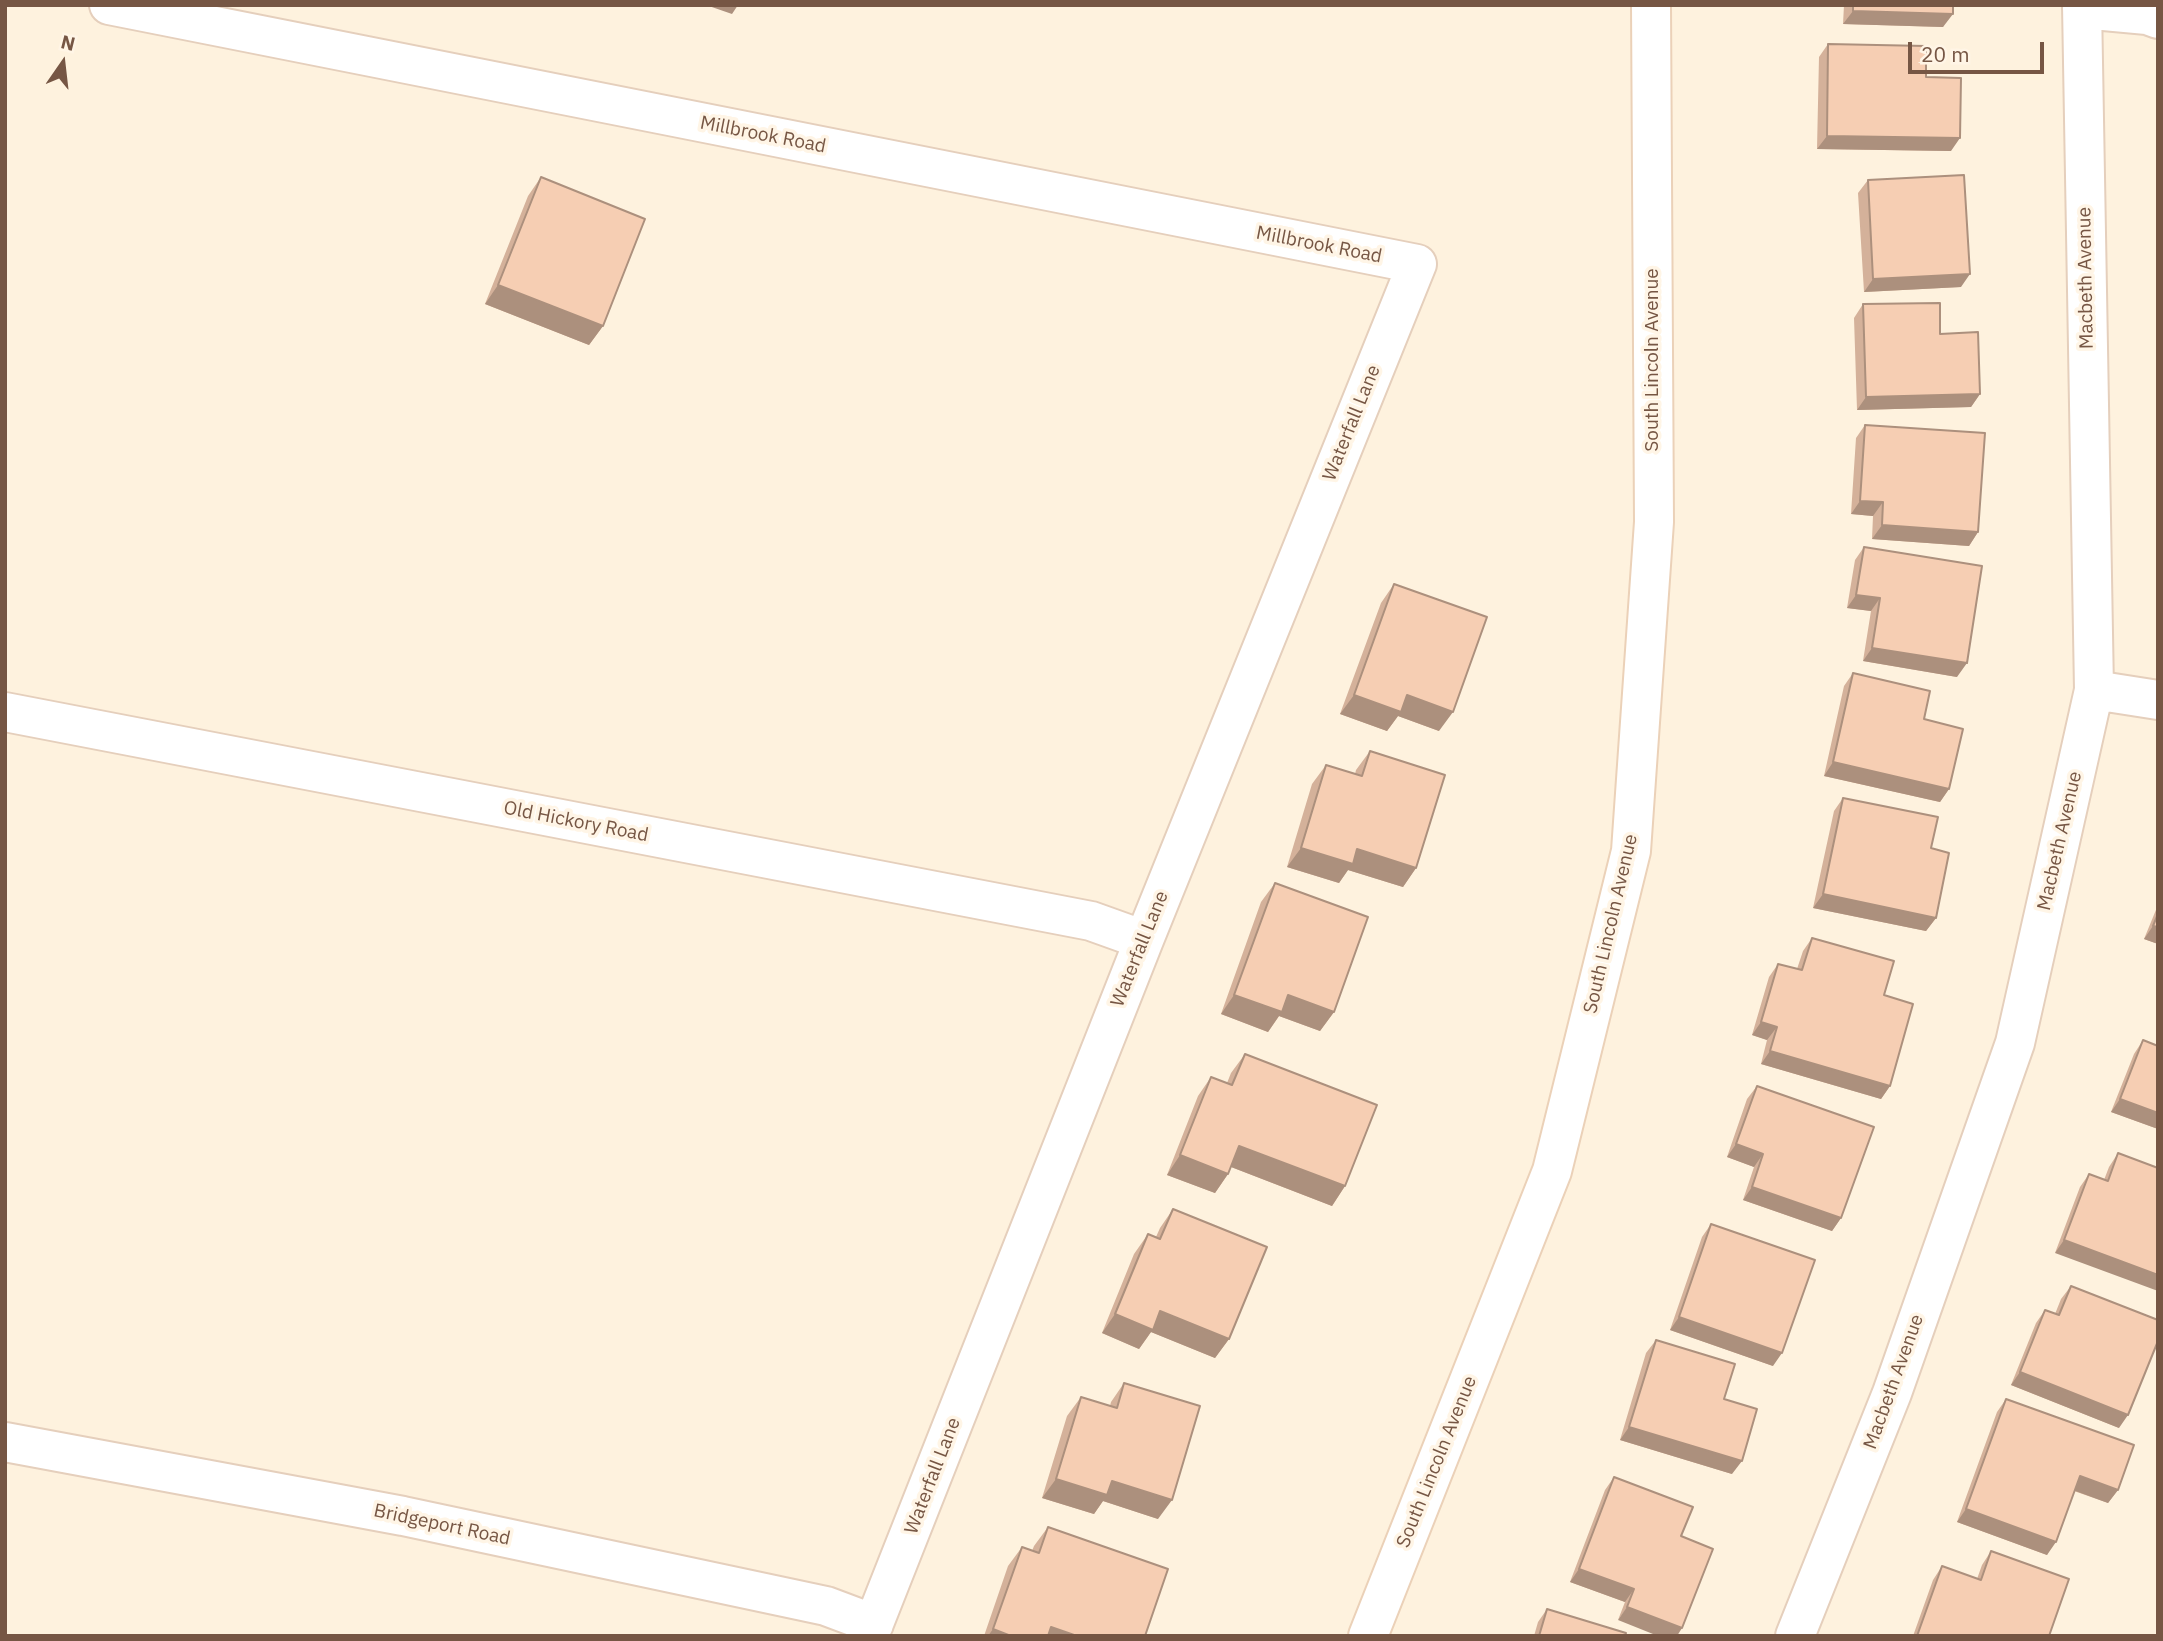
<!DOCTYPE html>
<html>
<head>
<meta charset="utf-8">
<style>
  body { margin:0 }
  #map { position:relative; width:2163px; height:1641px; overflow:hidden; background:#fef2de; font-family:"IBM Plex Sans",sans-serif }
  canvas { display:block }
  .frame { position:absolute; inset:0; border:7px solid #765644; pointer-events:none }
  .north { position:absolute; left:28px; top:28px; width:70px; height:70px; -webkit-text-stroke:5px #fff5e6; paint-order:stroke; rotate:14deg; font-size:19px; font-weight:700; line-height:28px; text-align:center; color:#765644 }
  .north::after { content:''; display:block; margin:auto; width:24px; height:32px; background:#765644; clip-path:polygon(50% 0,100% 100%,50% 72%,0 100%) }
  .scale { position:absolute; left:1908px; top:42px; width:136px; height:32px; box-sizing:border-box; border:4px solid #765644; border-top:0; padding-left:9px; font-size:21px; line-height:24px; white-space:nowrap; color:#765644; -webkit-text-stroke:5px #fff5e6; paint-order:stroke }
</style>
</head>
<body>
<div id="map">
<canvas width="2163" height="1641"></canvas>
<div class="frame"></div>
<div class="north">N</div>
<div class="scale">20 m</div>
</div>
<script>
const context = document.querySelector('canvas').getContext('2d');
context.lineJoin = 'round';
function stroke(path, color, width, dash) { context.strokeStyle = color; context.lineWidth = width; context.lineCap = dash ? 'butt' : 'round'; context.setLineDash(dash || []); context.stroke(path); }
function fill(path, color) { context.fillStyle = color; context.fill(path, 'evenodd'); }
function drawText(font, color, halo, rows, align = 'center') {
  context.font = font + ' "IBM Plex Sans",sans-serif'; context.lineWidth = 7; context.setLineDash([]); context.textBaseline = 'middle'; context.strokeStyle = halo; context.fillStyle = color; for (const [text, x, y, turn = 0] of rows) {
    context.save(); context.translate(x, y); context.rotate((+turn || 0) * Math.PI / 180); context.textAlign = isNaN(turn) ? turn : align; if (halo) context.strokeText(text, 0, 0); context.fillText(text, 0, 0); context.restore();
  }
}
const street = new Path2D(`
  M109,5L1417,264L1144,940L869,1636
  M2082,9L2147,15L2158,19
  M2094,690L2158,700
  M5,712L1091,921L1144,940
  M5,1442L403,1516L826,1606L874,1624
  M1795,1636L1892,1393L2015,1043L2094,690L2082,5`);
const secondary = new Path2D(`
  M1368,1636L1552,1171L1631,851L1654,522L1651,5`);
stroke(street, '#e5cfbc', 42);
stroke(secondary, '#ebd1b8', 42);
stroke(street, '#fff', 38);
stroke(secondary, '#fff', 38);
fill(new Path2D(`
  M1844,5H1953L1943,27L1843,24Z
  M1828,44L1926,77L1951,151L1817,149L1819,57Z
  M541,177L603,326L589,345L485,304L528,196Z
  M1868,180L1961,287L1864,292L1858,193Z
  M1863,304L1940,334L1980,394L1971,407L1857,410L1854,318Z
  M1865,425L1978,532L1969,546L1872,539L1873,516L1851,514L1856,438Z
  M1864,547L1957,677L1863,661L1871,611L1847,608L1855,560Z
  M1394,584L1439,731L1398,716L1387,731L1340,714L1381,603Z
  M1853,673L1949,789L1940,802L1824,776L1844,686Z
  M1370,751L1416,868L1403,887L1348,870L1339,883L1287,867L1312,784L1326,765L1355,774L1356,770Z
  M1843,798L1931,848L1936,918L1926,931L1813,908L1834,811Z
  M1275,883L1334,1012L1320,1031L1279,1016L1268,1032L1221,1014L1261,902Z
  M2158,905V944L2144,939Z
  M1812,938L1884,995L1890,1086L1881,1099L1761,1064L1767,1040L1752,1035L1769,977L1778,964L1797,969L1803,951Z
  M2143,1040L2158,1046V1129L2111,1112L2134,1054Z
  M1245,1054L1345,1186L1332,1206L1231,1167L1228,1174L1215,1193L1167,1175L1198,1096L1211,1077L1227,1083L1231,1073Z
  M1757,1086L1841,1218L1832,1231L1743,1200L1754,1167L1727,1157L1747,1099Z
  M2118,1153L2158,1168L2055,1253L2080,1187L2089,1174L2104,1180L2109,1167Z
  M1173,1209L1229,1339L1215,1358L1151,1332L1139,1349L1102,1333L1134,1254L1148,1234L1156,1237L1160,1228Z
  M1711,1224L1773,1366L1670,1330L1702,1237Z
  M2071,1286L2119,1428L2011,1385L2036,1323L2045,1310L2055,1314L2061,1299Z
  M1656,1340L1732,1474L1620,1440L1646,1353Z
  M1124,1383L1158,1519L1103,1501L1094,1514L1042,1498L1067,1416L1081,1397L1110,1406L1111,1402Z
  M2006,1399L2118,1490L2108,1503L2074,1491L2047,1555L1957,1522L1997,1412Z
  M1614,1477L1681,1536L1618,1620L1625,1602L1570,1582L1605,1490Z
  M1048,1527L1145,1636H984L1008,1566L1022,1547L1032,1551L1034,1546Z
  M1991,1551L2049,1636H1913L1933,1580L1942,1566L1977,1579L1982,1565Z
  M1547,1609L1625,1636H1534L1538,1622Z`), '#d4b19a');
fill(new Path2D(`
  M706,5H738L732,14Z
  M1853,11L1953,14L1943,27L1843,24Z
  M1827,136L1960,138L1951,151L1817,149Z
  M1970,274L1961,287L1864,292L1873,279Z
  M498,285L603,326L589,345L485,304Z
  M1980,394L1971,407L1857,410L1866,397Z
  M1860,501L1883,502L1873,516L1851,514Z
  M1882,525L1978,532L1969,546L1872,539Z
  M1856,595L1880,598L1871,611L1847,608Z
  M1872,648L1967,663L1957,677L1863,661Z
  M1354,695H1407L1453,712L1439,731L1398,716L1387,731L1340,714Z
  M1833,762L1949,789L1940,802L1824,776Z
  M1301,848L1357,849L1416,868L1403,887L1348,870L1339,883L1287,867Z
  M1823,894L1936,918L1926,931L1813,908Z
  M2153,926L2158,927V944L2144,939Z
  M1234,995H1288L1334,1012L1320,1031L1279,1016L1268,1032L1221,1014Z
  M1761,1022L1777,1027L1767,1040L1752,1035Z
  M1770,1051L1890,1086L1881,1099L1761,1064Z
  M2120,1099L2158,1113V1129L2111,1112Z
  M1736,1144L1763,1154L1754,1167L1727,1157Z
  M1239,1146L1345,1186L1332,1206L1226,1165Z
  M1180,1155L1228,1174L1215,1193L1167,1175Z
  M1752,1187L1841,1218L1832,1231L1743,1200Z
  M2064,1240L2158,1275V1291L2055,1253Z
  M1160,1311L1229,1339L1215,1358L1151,1332L1139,1349L1102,1333L1115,1314Z
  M1679,1317L1782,1353L1773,1366L1670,1330Z
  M2020,1372L2128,1415L2119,1428L2011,1385Z
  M1629,1427L1742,1461L1732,1474L1620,1440Z
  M2080,1476L2118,1490L2108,1503L2070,1489Z
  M1056,1479L1112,1481L1172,1500L1158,1519L1103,1501L1094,1514L1042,1498Z
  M1966,1509L2056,1542L2047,1555L1957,1522Z
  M1579,1569L1634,1589L1625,1602L1570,1582Z
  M1627,1607L1682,1628L1677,1636H1658L1618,1620Z
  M1051,1627L1077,1636H1045Z
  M993,1629L1011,1636H988Z`), '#ac907d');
const building = new Path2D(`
  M1853,5H1953V14L1853,11Z
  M1828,44L1926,46V77L1961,78L1960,138L1827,136Z
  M1964,175L1970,274L1873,279L1868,180Z
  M541,177L645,219L603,326L498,285Z
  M1940,303V334L1978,332L1980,394L1866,397L1863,304Z
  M1865,425L1985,433L1978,532L1882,525L1883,502L1860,501Z
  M1864,547L1982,566L1967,663L1872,648L1880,598L1856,595Z
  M1394,584L1487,617L1453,712L1407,695L1401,712L1354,695Z
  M1853,673L1930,691L1924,719L1963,729L1949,789L1833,762Z
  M1370,751L1445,775L1416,868L1357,849L1353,864L1301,848L1326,765L1362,776Z
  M1843,798L1938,817L1931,848L1949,853L1936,918L1823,894Z
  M1275,883L1368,917L1334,1012L1288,995L1282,1012L1234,995Z
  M2158,914V927L2153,926Z
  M1812,938L1894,961L1884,995L1913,1004L1890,1086L1770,1051L1777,1027L1761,1022L1778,964L1802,970Z
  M2143,1040L2158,1046V1113L2120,1099Z
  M1245,1054L1377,1105L1345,1186L1239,1146L1228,1174L1180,1155L1211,1077L1232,1085Z
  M1757,1086L1874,1127L1841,1218L1752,1187L1763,1154L1736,1144Z
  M2118,1153L2158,1168V1275L2064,1240L2089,1174L2108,1181Z
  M1173,1209L1267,1247L1229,1339L1160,1311L1153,1330L1115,1314L1148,1234L1160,1239Z
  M1711,1224L1815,1260L1782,1353L1679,1317Z
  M2071,1286L2158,1320V1341L2128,1415L2020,1372L2045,1310L2059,1315Z
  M1656,1340L1735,1364L1724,1399L1757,1409L1742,1461L1629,1427Z
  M1124,1383L1200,1406L1172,1500L1112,1481L1107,1495L1056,1479L1081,1397L1117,1408Z
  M2006,1399L2134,1445L2118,1490L2080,1476L2056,1542L1966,1509Z
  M1614,1477L1693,1507L1681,1536L1713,1549L1682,1628L1627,1607L1634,1589L1579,1569Z
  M1048,1527L1168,1569L1145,1636H1077L1051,1627L1048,1636H1011L993,1629L1022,1547L1039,1553Z
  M1991,1551L2069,1579L2049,1636H1917L1942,1566L1981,1580Z
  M1547,1609L1626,1633L1625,1636H1539Z`);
fill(building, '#f6ceb3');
stroke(building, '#ac907d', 2);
drawText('19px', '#765644', '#fff5e6', [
  ["Millbrook Road",763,135,11],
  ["Millbrook Road",1319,245,11],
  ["Macbeth Avenue",2086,278,-91],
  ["South Lincoln Avenue",1653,360,-90],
  ["Waterfall Lane",1352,423,-68],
  ["Old Hickory Road",576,822,11],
  ["Macbeth Avenue",2060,841,-77],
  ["South Lincoln Avenue",1611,924,-77],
  ["Waterfall Lane",1140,949,-68],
  ["Macbeth Avenue",1894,1382,-70],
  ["South Lincoln Avenue",1437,1462,-68],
  ["Waterfall Lane",933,1476,-69],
  ["Bridgeport Road",442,1525,12]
]);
</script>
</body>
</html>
